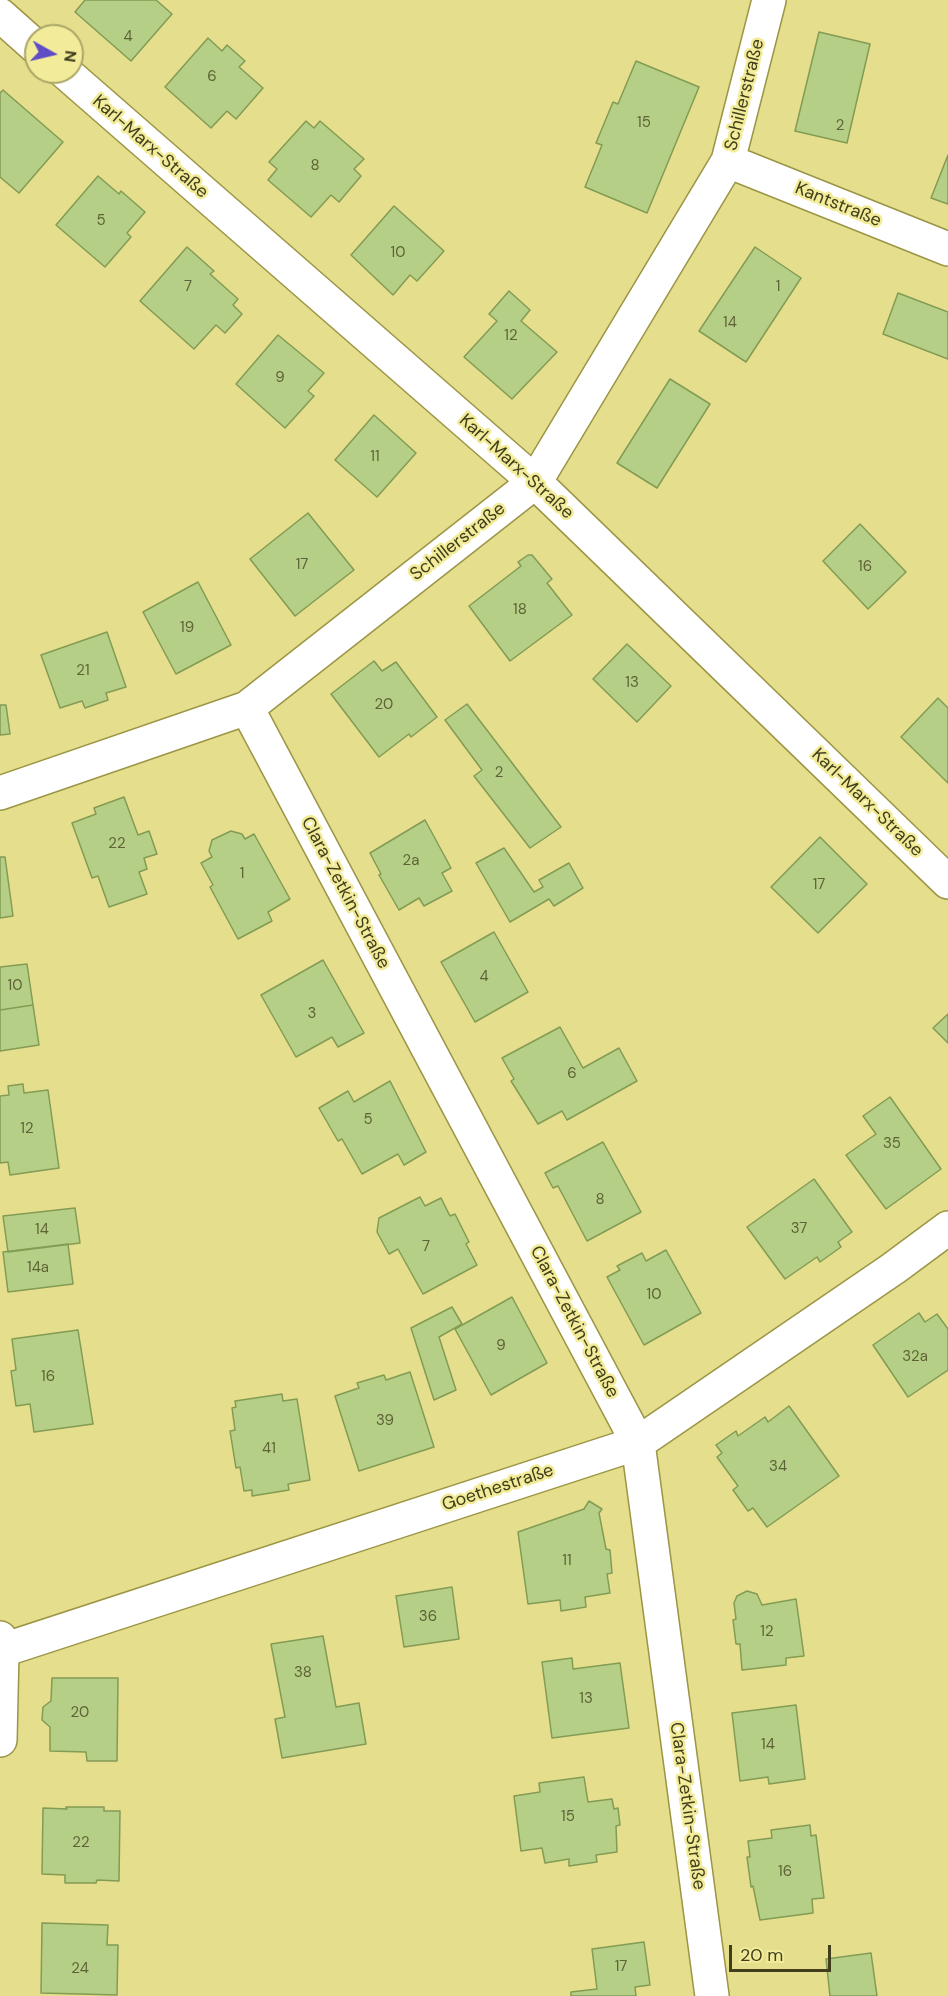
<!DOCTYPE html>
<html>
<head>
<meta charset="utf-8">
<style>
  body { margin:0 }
  #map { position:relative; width:948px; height:1996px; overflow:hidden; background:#e5de8d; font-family:"DM Sans",sans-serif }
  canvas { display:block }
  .north { position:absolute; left:24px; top:24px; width:60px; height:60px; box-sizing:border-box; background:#f2ec9a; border:2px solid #aba668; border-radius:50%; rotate:98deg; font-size:16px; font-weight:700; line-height:24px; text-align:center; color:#413e1c }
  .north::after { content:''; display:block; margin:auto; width:21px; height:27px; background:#5e4dc5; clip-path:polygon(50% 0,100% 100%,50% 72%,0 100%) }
  .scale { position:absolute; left:729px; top:1945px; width:102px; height:27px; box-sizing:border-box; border:3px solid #413e1c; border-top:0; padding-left:8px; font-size:18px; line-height:21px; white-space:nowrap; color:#413e1c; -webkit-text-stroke:4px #f2ec9a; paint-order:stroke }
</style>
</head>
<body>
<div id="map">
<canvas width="948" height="1996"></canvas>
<div class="north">N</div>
<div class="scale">20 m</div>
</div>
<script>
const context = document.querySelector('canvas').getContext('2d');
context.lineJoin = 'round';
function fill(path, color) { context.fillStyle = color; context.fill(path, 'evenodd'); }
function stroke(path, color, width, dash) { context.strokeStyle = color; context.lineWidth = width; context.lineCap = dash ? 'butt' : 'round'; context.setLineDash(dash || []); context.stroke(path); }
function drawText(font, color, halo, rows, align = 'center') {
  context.font = font + ' "DM Sans",sans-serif'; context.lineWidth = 5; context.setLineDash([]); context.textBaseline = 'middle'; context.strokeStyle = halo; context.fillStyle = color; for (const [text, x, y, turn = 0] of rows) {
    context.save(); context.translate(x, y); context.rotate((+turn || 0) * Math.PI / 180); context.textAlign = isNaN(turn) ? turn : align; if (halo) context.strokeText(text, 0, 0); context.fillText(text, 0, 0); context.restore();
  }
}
const building = new Path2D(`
  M85,0H156L172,14L131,61L75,12Z
  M819,32L870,44L847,143L795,131Z
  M208,38L222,51L227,45L245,61L239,67L263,88L236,119L227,111L211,128L165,87Z
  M636,61L699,87L647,213L585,187L602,145L596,143L613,102L618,104Z
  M3,90L63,142L19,193L0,177V93Z
  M306,121L314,128L320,121L364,159L354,169L361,176L339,202L331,195L311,217L268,180L277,169L269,162Z
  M948,155V204L931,198Z
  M98,176L119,194L121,191L145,212L127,233L131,237L105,267L56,225Z
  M394,206L444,251L417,281L410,275L393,295L351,255Z
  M187,247L214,271L210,274L238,299L233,305L242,314L225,333L216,325L194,349L140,301Z
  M755,247L801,278L746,362L699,331Z
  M509,291L530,310L521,321L557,352L512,399L464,357L497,321L489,314Z
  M898,293L948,312V359L883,334Z
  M278,335L324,373L308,391L314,396L285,428L236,384Z
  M670,379L710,404L657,488L617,463Z
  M374,415L416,453L377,497L335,460Z
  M308,513L354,570L295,616L250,559Z
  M860,524L906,572L868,609L823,561Z
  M528,555H532L552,579L547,583L572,615L510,661L469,606L521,566L518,562Z
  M198,582L231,645L176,674L143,612Z
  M107,632L126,687L106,693L108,700L85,708L82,701L60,708L41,655Z
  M627,644L671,686L637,722L593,679Z
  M374,661L382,671L396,662L437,717L411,737L409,734L379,757L331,694Z
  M938,698L948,708V783L901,737Z
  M467,704L561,827L530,848L474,776L482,770L445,720Z
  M0,705H6L10,734L0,735Z
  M124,797L138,835L149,831L157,854L144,858L147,869L139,872L147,894L109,907L98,876L92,878L72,823L96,814L94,808Z
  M425,820L451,868L442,873L452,891L424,906L419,898L399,910L379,875L381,874L370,853Z
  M231,831L242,834L245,839L254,834L290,899L268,912L272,921L238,939L210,887L213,885L201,863L212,857L209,851L212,840Z
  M820,837L867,884L818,933L771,887Z
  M504,848L534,892L543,887L539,880L569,863L583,888L554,906L549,899L510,922L476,863Z
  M0,857H5L13,916L0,918Z
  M494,932L528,992L475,1022L441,962Z
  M323,960L364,1033L338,1047L332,1037L296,1057L261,995Z
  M27,964L33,1005L0,1010V967Z
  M33,1005L39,1045L0,1051V1010Z
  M948,1014V1043L933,1028Z
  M560,1027L583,1068L619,1048L637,1081L567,1120L562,1111L538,1124L511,1081L514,1079L502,1058Z
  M390,1081L426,1152L404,1165L398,1154L362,1174L342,1139L338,1141L319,1108L348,1091L354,1102Z
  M23,1084L24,1093L48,1090L59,1168L10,1175L8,1162L0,1163V1096L9,1095L8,1086Z
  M890,1097L941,1169L886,1209L846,1155L876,1134L863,1116Z
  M603,1142L641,1212L587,1241L558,1186L553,1188L545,1173Z
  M814,1179L852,1232L838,1242L841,1247L820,1262L817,1257L785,1279L747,1227Z
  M420,1197L425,1206L441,1198L450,1216L455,1214L469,1242L466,1244L477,1265L423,1294L398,1249L389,1254L377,1232L379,1218Z
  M75,1208L80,1243L8,1252L3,1216Z
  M68,1244L73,1284L8,1292L3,1252Z
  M666,1250L701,1313L644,1345L607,1277L620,1270L617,1266L642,1253L646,1261Z
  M512,1297L547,1363L491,1395L455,1329Z
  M452,1307L462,1324L439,1337L456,1390L434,1400L411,1328Z
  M919,1313L925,1322L937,1314L948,1329V1370L908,1397L873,1345Z
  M78,1330L93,1424L34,1432L30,1404L16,1406L11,1371L16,1370L12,1339Z
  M410,1372L434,1447L359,1471L335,1396L359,1388L357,1383L384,1375L386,1380Z
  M282,1394L283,1401L297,1399L310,1480L288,1484L289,1490L252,1496V1490L244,1491L240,1467L236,1468L230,1431L235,1430L232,1408L236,1407L235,1401Z
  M789,1406L839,1476L767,1527L753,1508L748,1511L733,1490L738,1486L717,1457L722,1453L716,1445L736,1431L738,1436L765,1417L768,1422Z
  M589,1501L602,1509L599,1513L606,1549L610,1550L612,1573L607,1574L610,1593L585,1597L586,1607L561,1611L560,1600L528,1604L518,1532L584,1509Z
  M452,1587L459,1639L404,1647L396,1596Z
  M747,1591L757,1594L762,1605L796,1599L804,1656L786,1658V1665L742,1670L740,1644H736L733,1620L736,1619L734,1603L737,1596Z
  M323,1636L336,1707L359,1703L366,1744L282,1758L275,1719L285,1717L271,1644Z
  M572,1658L573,1669L620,1663L629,1728L552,1738L542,1662Z
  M52,1678H118L117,1761H87L86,1752L50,1751V1727L42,1720L43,1707L51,1701Z
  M796,1705L805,1779L769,1784L768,1777L740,1781L732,1713Z
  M584,1777L588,1802L612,1799L614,1809L618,1808L620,1825L616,1826L617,1852L596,1855L597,1862L569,1866V1859L545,1863L542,1848L521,1851L514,1796L540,1792L539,1783Z
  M66,1807H104V1811H120L119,1881L97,1880L96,1883H65V1875L42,1874L43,1808L67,1809Z
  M810,1825L811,1836L816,1835L824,1898L812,1899L813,1913L760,1920L753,1886L751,1887L747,1857H750L748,1841L772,1838L771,1830Z
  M42,1923L108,1925L107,1945H118L117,1995L41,1993Z
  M644,1942L650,1985L635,1987L636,1996H571V1992L597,1989L592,1949Z
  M871,1953L877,1996H830L826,1959Z`);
fill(building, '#b5d086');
stroke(building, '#839b53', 1.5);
const street = new Path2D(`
  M0,15L36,47
  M65,72L535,482L948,882
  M728,161L948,249
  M247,708L638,1443L712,1996
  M0,793L247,708L535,482L728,161L769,0
  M0,1638L2,1651L0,1740
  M0,1651L638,1443L894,1268L948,1228`);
stroke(street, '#9b9545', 36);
stroke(street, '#fff', 33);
drawText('15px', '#5e6236', null, [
  ["4",128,37],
  ["6",212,77],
  ["15",644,123],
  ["2",840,126],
  ["8",315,166],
  ["5",101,221],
  ["10",398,253],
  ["7",188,287],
  ["1",778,287],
  ["14",730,323],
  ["12",511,336],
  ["9",280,378],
  ["11",375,457],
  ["17",302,565],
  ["16",865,567],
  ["18",520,610],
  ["19",187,628],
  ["21",83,671],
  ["13",632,683],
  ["20",384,705],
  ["2",499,773],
  ["22",117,844],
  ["2a",411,861],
  ["1",242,874],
  ["17",819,885],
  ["4",484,977],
  ["10",15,986],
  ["3",312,1014],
  ["6",572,1074],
  ["5",368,1120],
  ["12",27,1129],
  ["35",892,1144],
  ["8",600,1200],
  ["37",799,1229],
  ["14",42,1230],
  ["7",426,1247],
  ["14a",38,1268],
  ["10",654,1295],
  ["9",501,1346],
  ["32a",915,1357],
  ["16",48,1377],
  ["39",385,1421],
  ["41",269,1449],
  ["34",778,1467],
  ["11",567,1561],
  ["36",428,1617],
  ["12",767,1632],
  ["38",303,1673],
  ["13",586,1699],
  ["20",80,1713],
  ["14",768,1745],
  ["15",568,1817],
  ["22",81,1843],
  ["16",785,1872],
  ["17",621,1967],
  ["24",80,1969]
]);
drawText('18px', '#413e1c', '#f2ec9a', [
  ["Schillerstraße",745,95,-76],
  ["Karl-Marx-Straße",150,147,41],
  ["Kantstraße",838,205,22],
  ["Karl-Marx-Straße",516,467,42],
  ["Schillerstraße",458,542,-38],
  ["Karl-Marx-Straße",867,803,44],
  ["Clara-Zetkin-Straße",345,893,62],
  ["Clara-Zetkin-Straße",574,1322,62],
  ["Goethestraße",498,1488,-18],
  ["Clara-Zetkin-Straße",687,1806,82]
]);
</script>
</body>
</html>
